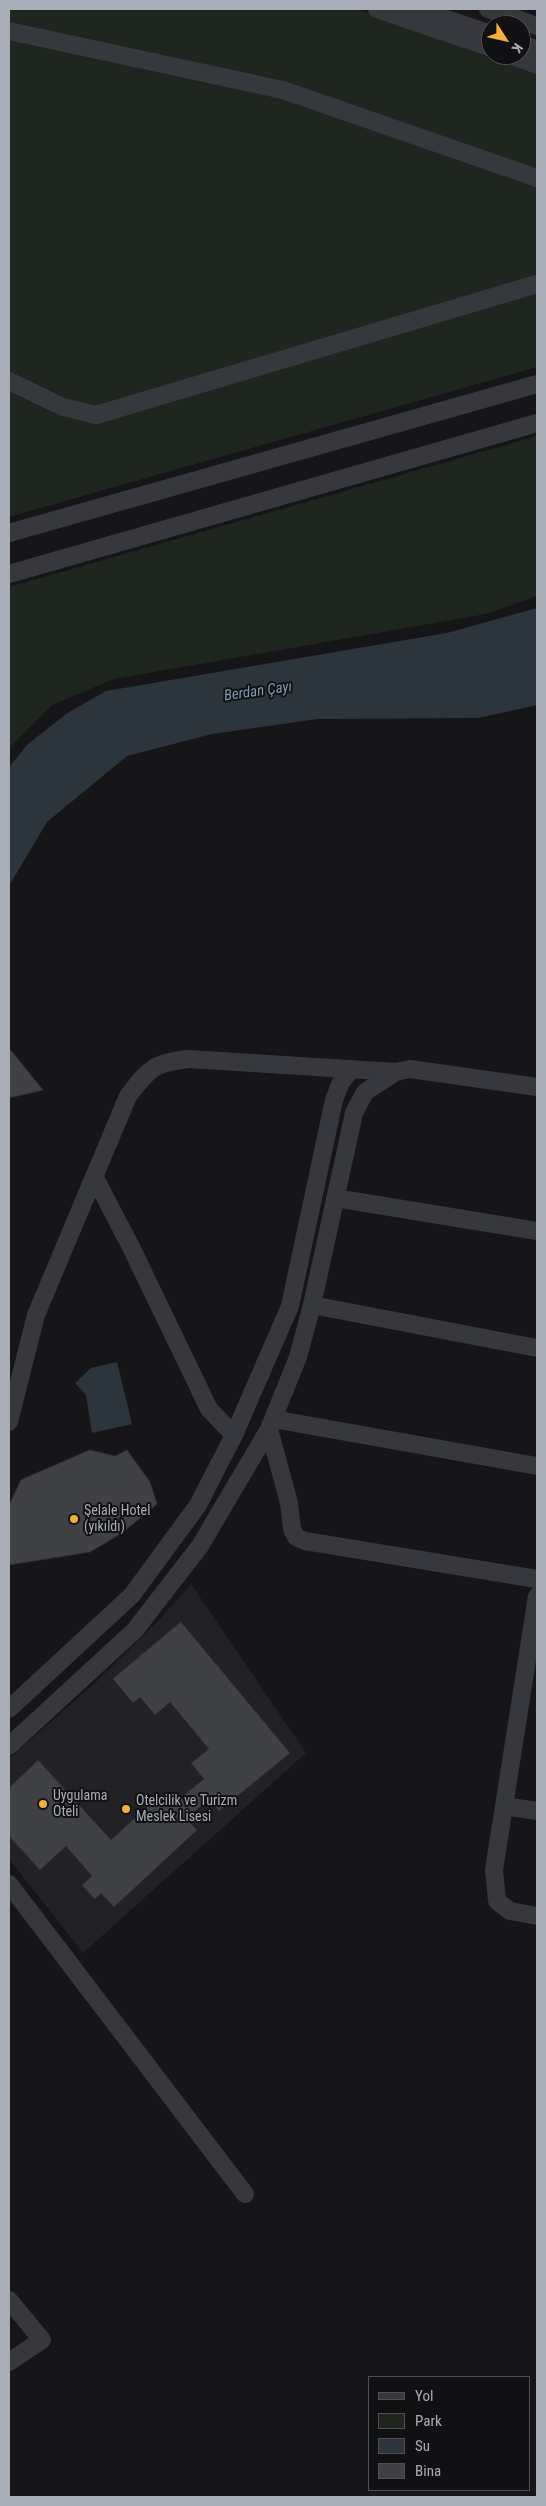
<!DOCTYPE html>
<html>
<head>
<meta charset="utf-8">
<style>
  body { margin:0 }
  #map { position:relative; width:546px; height:2506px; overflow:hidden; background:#161618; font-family:"Roboto Condensed",sans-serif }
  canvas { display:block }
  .frame { position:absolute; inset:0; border:10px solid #a8adb8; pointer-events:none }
  .legend { position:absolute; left:368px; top:2376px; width:162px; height:115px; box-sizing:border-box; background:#111113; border:1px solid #4d4f55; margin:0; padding:6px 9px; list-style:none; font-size:15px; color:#a8adb8 }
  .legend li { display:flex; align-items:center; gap:10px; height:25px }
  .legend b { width:25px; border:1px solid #4d4f55 }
  .north { position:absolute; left:481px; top:15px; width:50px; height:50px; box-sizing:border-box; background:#111113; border:1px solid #4d4f55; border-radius:50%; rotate:125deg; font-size:14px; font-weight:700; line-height:20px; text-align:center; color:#a8adb8 }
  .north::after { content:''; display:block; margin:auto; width:18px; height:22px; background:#f2b134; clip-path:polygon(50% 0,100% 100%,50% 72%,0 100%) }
</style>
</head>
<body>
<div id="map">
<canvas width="546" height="2506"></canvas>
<div class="frame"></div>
<ul class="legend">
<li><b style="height:6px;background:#37383d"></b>Yol</li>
<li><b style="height:14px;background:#1e261f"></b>Park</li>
<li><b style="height:14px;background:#2c353c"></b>Su</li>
<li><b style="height:14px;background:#404145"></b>Bina</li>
</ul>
<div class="north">K</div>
</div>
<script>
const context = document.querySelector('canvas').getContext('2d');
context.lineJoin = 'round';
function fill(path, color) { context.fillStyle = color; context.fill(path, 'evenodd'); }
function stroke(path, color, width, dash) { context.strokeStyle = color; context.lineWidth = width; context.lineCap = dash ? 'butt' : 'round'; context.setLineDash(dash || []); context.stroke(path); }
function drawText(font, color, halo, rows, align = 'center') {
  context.font = font + ' "Roboto Condensed",sans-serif'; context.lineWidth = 4; context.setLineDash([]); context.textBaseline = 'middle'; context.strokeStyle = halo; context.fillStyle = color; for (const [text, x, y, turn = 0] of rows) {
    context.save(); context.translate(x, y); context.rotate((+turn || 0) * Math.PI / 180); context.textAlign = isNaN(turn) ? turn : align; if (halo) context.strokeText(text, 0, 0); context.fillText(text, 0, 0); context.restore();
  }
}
fill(new Path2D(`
  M191,1584L306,1753L83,1953L9,1859V1759L97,1681L160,1619Z`), '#222225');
fill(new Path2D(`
  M9,9H356L537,75V367L9,517Z
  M537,436V596L486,614L114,679L52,705L9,748V587Z`), '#1e261f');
fill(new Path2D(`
  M537,608V705L478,718L318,719L212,734L127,756L47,822L9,886V767L28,744L66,714L106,691L447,633Z
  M117,1362L132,1424L92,1433L86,1395L75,1383L91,1368Z`), '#2c353c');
const building = new Path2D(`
  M9,1048L43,1090L9,1098Z
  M90,1450L115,1456L127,1450L150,1482L157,1504L122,1533L90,1552L9,1565V1505L21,1480Z
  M181,1622L290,1753L219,1811L209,1799L186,1819L197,1830L114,1907L101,1893L95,1899L82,1885L92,1876L66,1846L40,1870L9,1836V1788L38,1760L111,1840L159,1796L169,1807L204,1779L191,1763L209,1749L170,1702L155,1715L140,1697L133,1703L113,1679Z`);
fill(building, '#404145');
stroke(building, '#303034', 1);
stroke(new Path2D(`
  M377,9L491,48
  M417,9L491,34
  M488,9L537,26
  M9,31L283,90L537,178
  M521,44L537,49
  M510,55L537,65
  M9,381L63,407L96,415L537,284
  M9,533L537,384
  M9,574L537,423
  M94,1176L131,1247L209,1409L234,1435
  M335,1198L537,1231
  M312,1305L537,1348
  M273,1419L537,1466
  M9,1422L36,1315L128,1096C150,1068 153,1063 189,1059L396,1072L410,1069L537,1087
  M269,1429L289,1503L292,1529L296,1537L305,1541L537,1579
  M537,1596L494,1870L497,1901L510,1911L537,1916
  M9,1709L132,1595L198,1505L234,1435L290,1306L334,1100L341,1082L352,1069
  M9,1746L135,1630L200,1546L269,1429L298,1357L312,1305L354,1113L365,1092L396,1072
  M504,1806L537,1811
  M9,1884L245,2194
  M9,2300L42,2340L9,2362`), '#37383d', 18);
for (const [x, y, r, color] of [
  [74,1519,5,"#f2b134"],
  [43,1804,5,"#f2b134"],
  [126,1809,5,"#f2b134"]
]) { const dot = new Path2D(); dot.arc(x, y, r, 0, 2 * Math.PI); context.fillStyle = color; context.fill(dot); stroke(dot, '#111113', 2); }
drawText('14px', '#a8adb8', '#111113', [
  ["Şelale Hotel",84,1511],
  ["(yıkıldı)",84,1527],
  ["Uygulama",53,1796],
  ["Oteli",53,1812],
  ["Otelcilik ve Turizm",136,1801],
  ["Meslek Lisesi",136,1817]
], 'left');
drawText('italic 15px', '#7f9bb3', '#111113', [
  ["Berdan Çayı",258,692,-8]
]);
</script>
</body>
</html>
